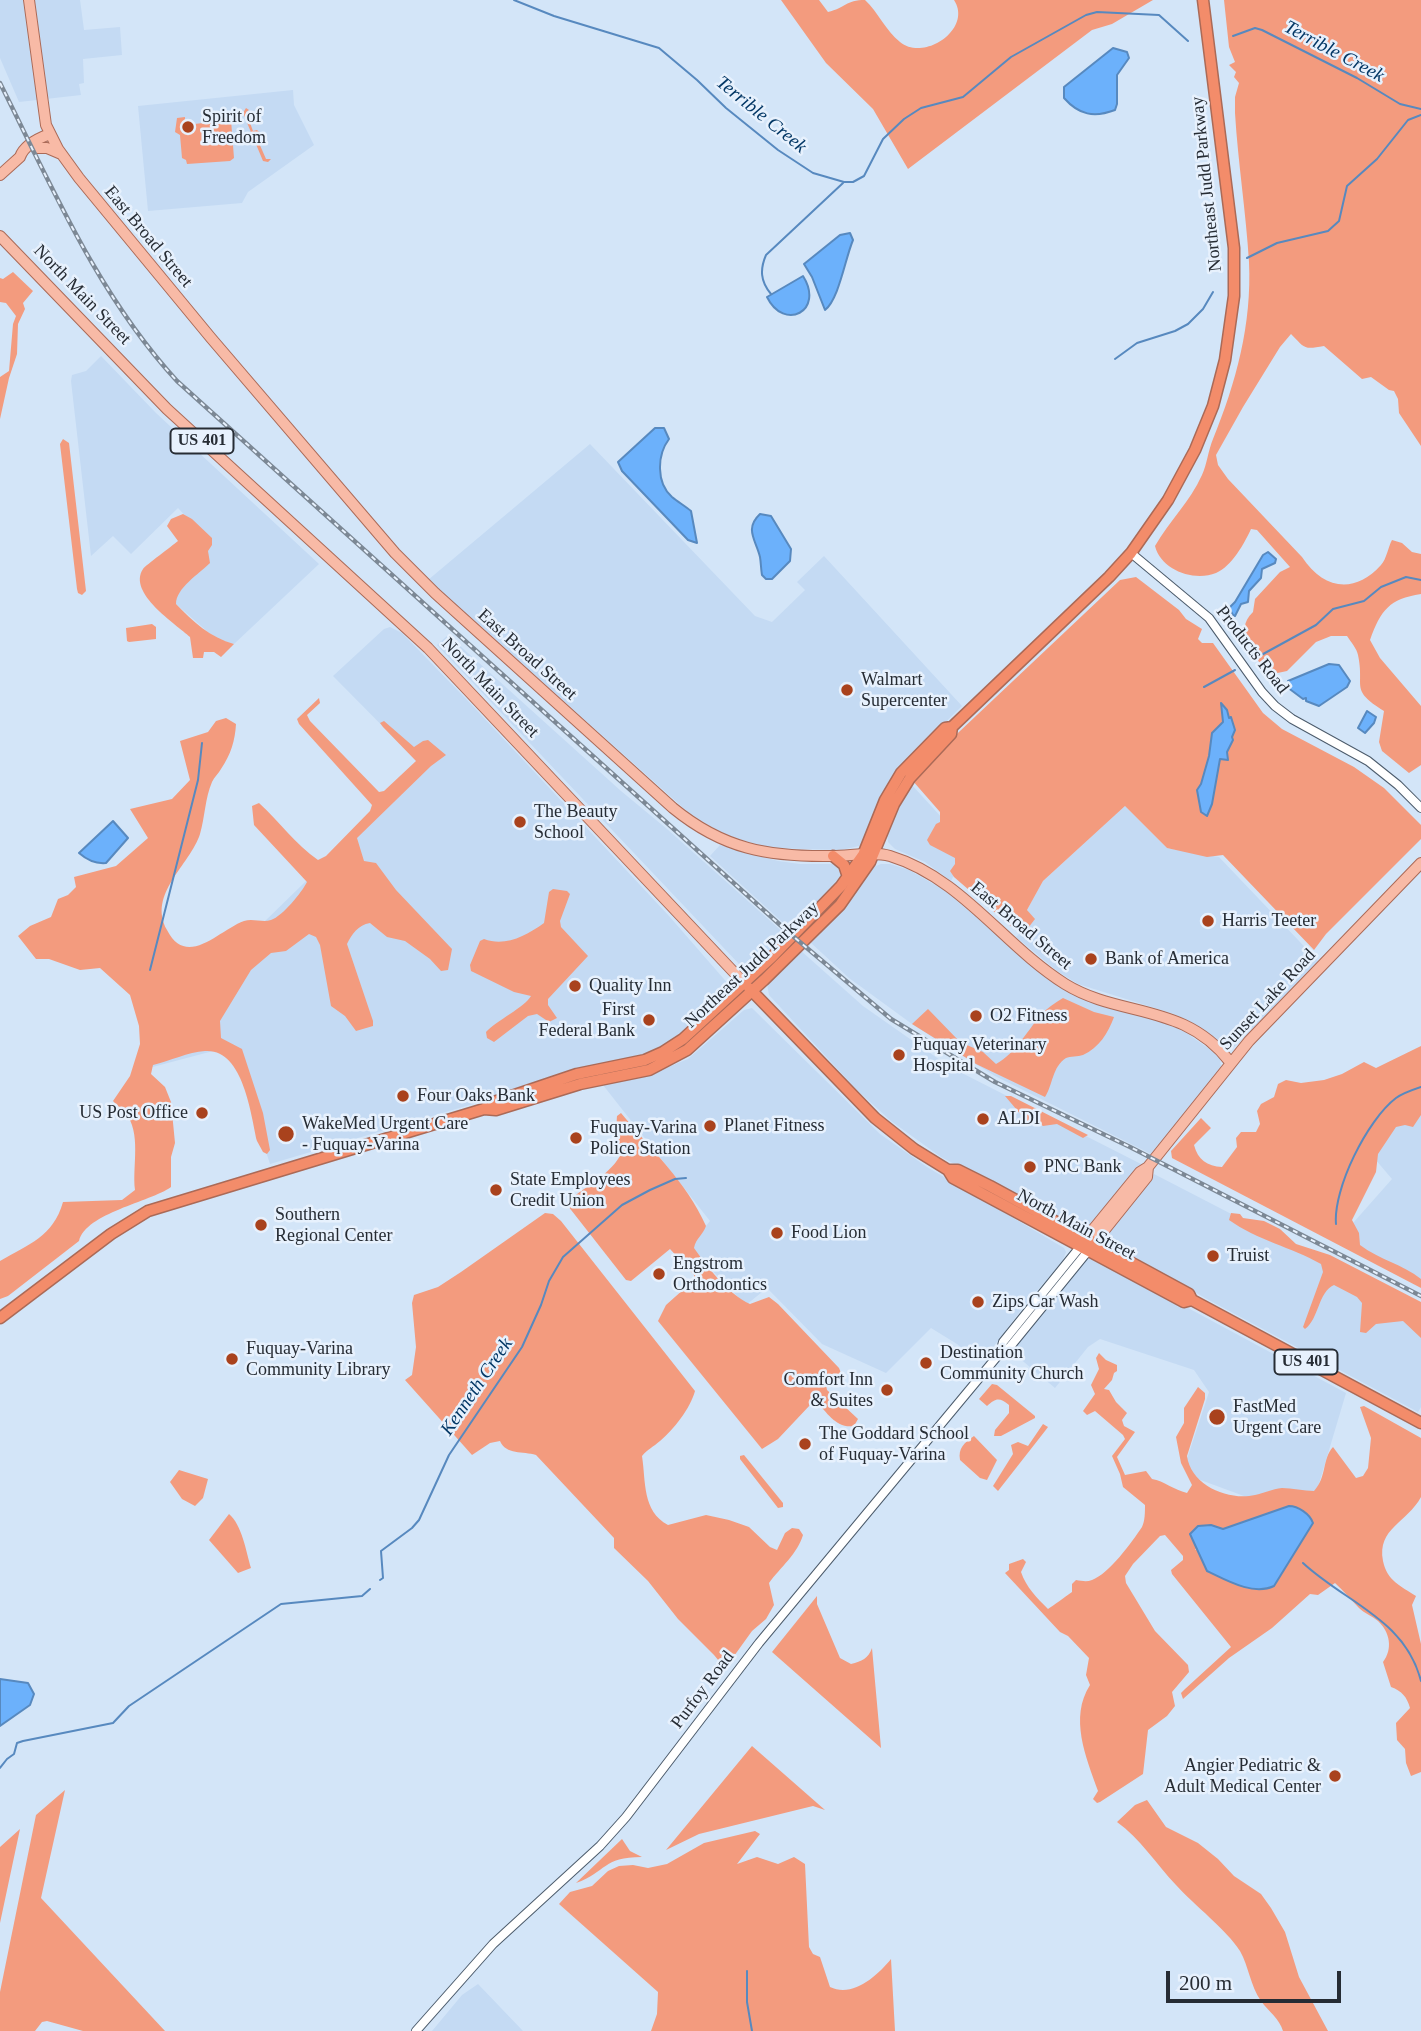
<!DOCTYPE html>
<html>
<head>
<meta charset="utf-8">
<style>
  body { margin:0 }
  #map { position:relative; width:1421px; height:2031px; overflow:hidden; background:#d3e5f8; font-family:Georgia,serif }
  canvas { display:block }
  .scale { position:absolute; left:1166px; top:1971px; width:175px; height:32px; box-sizing:border-box; border:4px solid #262c34; border-top:0; padding-left:9px; font-size:21px; line-height:24px; white-space:nowrap; color:#262c34; -webkit-text-stroke:5px #e7f1fd; paint-order:stroke }
</style>
</head>
<body>
<div id="map">
<canvas width="1421" height="2031"></canvas>
<div class="scale">200 m</div>
</div>
<script>
const context = document.querySelector('canvas').getContext('2d');
context.lineJoin = 'round';
function fill(path, color) { context.fillStyle = color; context.fill(path, 'evenodd'); }
function stroke(path, color, width, dash) { context.strokeStyle = color; context.lineWidth = width; context.lineCap = dash ? 'butt' : 'round'; context.setLineDash(dash || []); context.stroke(path); }
function drawText(font, color, halo, rows, align = 'center') {
  context.font = font + ' Georgia,serif'; context.lineWidth = 5; context.setLineDash([]); context.textBaseline = 'middle'; context.strokeStyle = halo; context.fillStyle = color; for (const [text, x, y, turn = 0] of rows) {
    context.save(); context.translate(x, y); context.rotate((+turn || 0) * Math.PI / 180); context.textAlign = isNaN(turn) ? turn : align; if (halo) context.strokeText(text, 0, 0); context.fillText(text, 0, 0); context.restore();
  }
}
fill(new Path2D(`
  M0,0H80L84,30L120,27L122,55L83,59L84,83L79,84L81,95L19,102L0,58Z
  M293,90L294,105L314,145L248,192L242,203L148,211L138,106Z
  M101,356L156,413L319,564L234,644L223,641L209,633L176,604L173,588L209,541L178,508L131,554L113,536L91,556L71,381L72,375L86,371Z
  M590,444L755,616L772,622L805,590L797,582L824,556L962,706L900,767L863,843L859,846L841,850L768,848L723,834L689,813L428,580Z
  M390,627L402,633L469,702L669,916L730,986L726,993L685,1031L661,1047L649,1052L632,1058L569,1072L483,1101L270,1164L232,1046L145,1069L142,1041L423,767L333,676L384,629Z
  M448,635L621,791L667,829L786,935L756,965L748,968L739,964L437,645Z
  M911,784L944,820L961,861L951,881L925,862L895,849L888,842L887,832L892,818Z
  M1125,806L1167,848L1219,857L1320,963L1233,1048L1224,1047L1191,1022L1174,1014L1078,984L1057,971L1016,937L1034,920L1027,910L1043,881Z
  M720,845L778,861L800,864H833L840,870L841,878L791,930L710,856Z
  M881,864H890L909,870L944,890L1056,985L1090,1002L1161,1021L1185,1032L1215,1053L1220,1059L1221,1067L1151,1154L995,1076L912,1024L849,978L810,942L871,868Z
  M800,950L863,1006L950,1067L1143,1165L1121,1187L1090,1225L1082,1230L941,1157L891,1121L856,1089L769,995L767,984Z
  M752,1008L880,1134L927,1167L1064,1248L1066,1252L1062,1262L1027,1302L985,1358L977,1360L957,1344L931,1328L886,1373L822,1344L767,1288L746,1305L689,1247L710,1221L603,1085L640,1078L688,1059L744,1010Z
  M1421,1095V1282L1338,1240L1392,1179L1369,1152Z
  M1154,1174L1421,1312V1407L1418,1412L1205,1298L1111,1243L1109,1231Z
  M1090,1258H1095L1346,1393L1316,1494L1263,1503L1195,1478L1186,1462L1209,1392L1194,1370L1100,1339L1088,1347L1055,1388L1012,1352L1083,1263Z
  M478,1984L523,2031H432L462,1995Z`), '#c4daf3');
fill(new Path2D(`
  M781,0H819L828,12C845,8 846,0 865,0C878,12 886,31 900,42C924,62 973,29 954,0H1153L1112,24L1092,30L908,169L873,109L826,63Z
  M1224,0H1421V446L1399,413L1398,399L1394,391L1389,390L1371,377L1362,379L1324,346C1303,350 1305,348 1291,334L1280,347L1243,407L1216,455L1218,465L1228,479L1302,557C1323,589 1354,595 1381,565C1387,558 1388,547 1392,540L1402,543L1412,552L1421,554V594C1389,599 1381,610 1370,640L1380,658L1421,706V765L1409,773L1382,751L1379,742L1384,711C1349,689 1365,688 1358,655C1357,649 1351,642 1347,636H1331L1316,642L1287,671L1268,675C1256,656 1232,631 1253,612L1255,599L1280,572L1290,567L1257,530L1251,529C1244,544 1232,566 1216,573C1194,582 1161,570 1155,546C1169,521 1190,502 1202,475C1207,464 1208,451 1213,439C1236,383 1252,324 1249,262C1246,212 1238,163 1235,113V97L1239,83L1234,77L1236,72L1229,65L1235,62L1229,47Z
  M246,108L249,110L246,112L253,131L257,130L260,133L256,136L266,159H271L268,162L263,161L243,113Z
  M185,117V125L231,120L234,158L230,161L187,164L186,160L182,158L180,135L175,132L177,118Z
  M13,272L33,291L23,303L25,309L18,324L17,354L9,378L0,419V377L9,371L13,324L16,316L6,303L0,302V278L3,279Z
  M63,439L69,443L86,591L82,595L78,593L77,589L60,444Z
  M183,514L192,519L212,538V545L208,551L210,563C199,574 176,588 176,604C192,621 211,638 234,644L221,657L214,652H204L203,658H193L190,637C176,624 127,593 143,569C146,565 172,546 178,541L167,526L171,519Z
  M1136,577L1179,610L1186,619L1202,629L1198,639L1202,643H1213L1263,713L1282,729L1354,767L1384,788L1421,825V839L1326,934L1314,950L1223,855L1207,857L1167,848L1125,806L1043,881L1027,910L1035,919L1025,932L1014,929L954,877L950,871L955,864V858L930,845L927,840L936,824L940,822V812L912,780L942,748L1120,580Z
  M152,624L156,627V639L129,642L127,641L126,628Z
  M319,698L320,703L307,715L310,721L379,792L384,791L416,761L383,727L380,723L384,721L414,747L423,741L428,740L446,755L431,766L357,838L364,861L376,863L396,890L452,949L448,970L441,971L430,959L405,941L387,937L370,923C358,925 352,934 347,944L373,1021V1026L356,1031L345,1016L331,1006L320,945L316,937L309,934L286,951L271,953L251,970L220,1021L221,1038L242,1049L263,1113L270,1150L267,1154L263,1152L257,1141C251,1114 243,1048 205,1051C188,1052 170,1061 153,1065L151,1074L165,1087L171,1102L175,1143L171,1157V1187C150,1202 86,1213 79,1241L8,1296L0,1299V1261C29,1244 53,1237 63,1202L122,1200L135,1190C132,1166 142,1133 125,1112C121,1108 116,1105 113,1101L130,1076L140,1044L139,1026L130,995L100,968L80,970L49,959H36L18,936L30,926L51,917L58,899L68,895L76,887L74,877L116,866L148,838L130,809L172,799L190,780L180,741L208,732L216,721L226,718L236,724C235,741 231,754 221,769C219,773 214,777 212,782C205,798 205,817 200,834C190,865 147,894 167,930C187,969 219,930 244,921C253,918 263,923 271,920C283,916 302,892 307,882L254,825L252,806L259,803C280,822 295,844 318,860L326,856L370,811L372,805L299,724L297,719Z
  M553,889L567,891L570,894L560,921L561,927L588,956L548,999V1005L557,1018L549,1022L537,1014L528,1016L494,1042L487,1038L486,1032C496,1021 525,1007 531,996L514,992L471,971L470,965L480,941L484,939C505,947 526,936 544,923L549,892Z
  M1063,998L1094,1012L1114,1017C1108,1033 1099,1048 1083,1055C1078,1057 1070,1056 1066,1058C1052,1067 1053,1085 1045,1097L976,1064L912,1024L928,1009L960,1042L983,1052L996,1064C1017,1052 1026,1032 1041,1015C1047,1008 1055,1003 1063,998Z
  M1421,1046V1115L1413,1127L1405,1125L1396,1127L1378,1154L1376,1172L1352,1220L1359,1233L1360,1245C1380,1260 1402,1264 1421,1279V1288L1172,1158L1171,1151L1201,1118L1211,1128L1194,1145C1198,1160 1207,1166 1222,1167L1237,1147L1236,1138L1241,1132H1256L1260,1124L1257,1111L1261,1104L1274,1097L1278,1084L1286,1080L1301,1083L1324,1080L1342,1074L1364,1062L1376,1068Z
  M1005,1096H1011L1088,1135L1083,1138L1057,1124L1043,1126L1036,1120L1028,1123Z
  M621,1113C651,1150 686,1181 706,1226C703,1235 696,1238 694,1248C708,1268 728,1294 750,1304L769,1297L778,1304L839,1368L841,1373L826,1385L827,1390L858,1419L854,1426C837,1429 827,1413 817,1402L811,1404L778,1439L762,1449L658,1321L666,1305L694,1280V1275L670,1249L631,1281L626,1280L568,1206V1201C586,1186 612,1174 622,1152C618,1146 616,1124 617,1116Z
  M545,1213L553,1214L561,1221L695,1391C690,1409 674,1429 660,1441C653,1447 648,1449 642,1456C646,1482 642,1511 668,1525L706,1515L729,1520L749,1527L770,1547L777,1550L785,1533L792,1528L799,1529L803,1535C798,1553 780,1568 769,1583L774,1605L766,1619L752,1631L724,1670L719,1669V1661L714,1655L678,1619L648,1581L614,1548V1538L536,1455C523,1451 506,1455 500,1441L490,1443L472,1455L405,1380L412,1375L416,1347L412,1303L414,1295L438,1287L461,1272Z
  M1231,1213L1240,1214L1243,1218L1264,1221L1280,1229L1296,1244L1330,1255L1421,1302V1338L1403,1321L1376,1324L1366,1333L1360,1332L1362,1303L1357,1297L1334,1285C1318,1292 1319,1319 1305,1329L1303,1327L1323,1272L1321,1264C1291,1247 1257,1240 1229,1220Z
  M1099,1353L1106,1360L1117,1365V1371L1114,1373L1112,1380L1104,1389L1109,1390L1116,1402L1127,1413L1122,1420L1124,1426L1135,1432L1117,1457L1125,1475L1146,1471L1152,1479C1164,1481 1174,1490 1187,1493L1192,1485L1181,1463L1176,1437L1184,1423V1408L1198,1387L1205,1393V1399L1187,1456C1191,1486 1229,1501 1255,1495C1264,1493 1272,1489 1282,1488C1292,1488 1304,1491 1314,1491C1327,1477 1322,1459 1333,1447L1356,1478L1363,1476L1368,1468L1371,1438L1360,1407L1364,1406L1421,1438V1497C1407,1523 1377,1528 1383,1561C1387,1581 1401,1586 1416,1596L1412,1605L1421,1644V1772L1411,1776L1406,1763L1405,1749L1397,1740L1396,1723L1410,1708C1407,1697 1402,1691 1391,1687L1383,1662C1393,1649 1390,1632 1378,1621C1372,1616 1364,1613 1359,1608C1351,1600 1344,1591 1335,1583L1318,1595L1310,1594L1272,1628L1229,1658L1183,1699L1181,1693L1185,1689L1231,1647L1172,1574L1171,1570L1183,1560V1556L1165,1535L1160,1536L1133,1564L1125,1576L1126,1583L1155,1631L1188,1665L1189,1672L1172,1692L1175,1706L1167,1716L1148,1730L1143,1774L1100,1802L1097,1803L1093,1799L1098,1791C1086,1757 1069,1718 1090,1685L1086,1675L1089,1658L1068,1636L1060,1632L1005,1573L1009,1570V1564L1023,1559L1026,1562L1021,1572C1026,1587 1037,1598 1048,1609C1053,1606 1065,1597 1072,1592V1584L1076,1580C1082,1581 1087,1582 1092,1580C1109,1574 1132,1542 1142,1527C1145,1521 1145,1512 1145,1505L1123,1487L1120,1474L1112,1456L1125,1439L1123,1435L1095,1411L1087,1415L1083,1411L1095,1394L1091,1385L1099,1369L1096,1358ZM1289,1506L1195,1550L1211,1525L1222,1529Z
  M992,1384L997,1385L1035,1416V1418L1001,1436H994L995,1430L1009,1413V1405C999,1397 996,1398 987,1406L979,1399Z
  M1043,1424L1048,1427L1045,1431L998,1491L993,1486L1013,1454L1011,1445L1018,1442L1028,1446Z
  M974,1436L997,1460L987,1480L980,1478L960,1460C958,1448 964,1443 974,1436Z
  M744,1455L783,1503V1507L778,1508L740,1459V1456Z
  M179,1470L208,1479L203,1498L195,1506L182,1499L170,1482Z
  M229,1514C242,1525 246,1551 251,1568L238,1573L209,1540Z
  M817,1596V1604L840,1658L851,1664C862,1661 868,1659 872,1648L881,1748L772,1652Z
  M752,1746L825,1810L813,1806L699,1834L666,1850Z
  M65,1790L41,1898L165,2031H83L47,2021L42,2022L35,2031H0V1992L36,1815Z
  M1147,1800L1166,1827L1198,1843L1218,1859L1234,1876L1261,1894L1271,1908L1285,1932L1299,1977L1328,2031H1283C1279,2018 1269,2012 1261,2001C1250,1985 1249,1967 1240,1951C1227,1930 1194,1905 1176,1885C1156,1864 1140,1838 1117,1822L1135,1805Z
  M20,1829L0,1923V1847Z
  M755,1831L760,1834L737,1864L757,1857L778,1864L794,1857L805,1864L809,1947L813,1954L820,1957L830,1987C853,1998 877,1976 891,1959L895,2031H651L657,2014L658,1992L559,1904L570,1892L592,1886L608,1871L619,1866L633,1865L648,1868L667,1864L704,1843Z
  M622,1839L630,1851L642,1857C602,1857 607,1872 576,1883Z`), '#f39b7e');
const water = new Path2D(`
  M1113,48L1127,52L1129,58L1117,75V104L1115,110C1094,118 1079,115 1064,98V87Z
  M850,233L853,240C845,259 839,299 825,310L812,277L804,264L840,235Z
  M803,276C825,311 784,332 767,297Z
  M655,428H664L669,439C657,455 656,483 672,497C678,502 685,506 691,511L697,543L688,540L622,471L618,462Z
  M760,514L771,516L791,549L790,561L772,579H766L762,575C761,570 761,563 760,557C756,540 744,529 760,514Z
  M1268,552L1276,559L1275,563L1262,569L1261,578L1249,591L1248,602L1241,604L1235,616L1233,615L1229,608L1235,602L1263,555Z
  M1329,664L1339,665L1350,681L1347,687L1319,706L1306,701V698L1303,699L1287,687L1288,681Z
  M1221,703L1227,710L1229,718L1231,717L1235,730L1232,737L1233,740L1227,752L1228,760L1220,759L1212,804L1207,816L1201,812L1197,790L1201,784L1209,756L1212,733L1223,722Z
  M1367,711L1376,717L1374,723L1365,733L1358,728Z
  M113,821L128,838L106,863C95,864 87,860 79,853Z
  M1289,1506C1298,1506 1310,1514 1313,1523L1274,1586C1253,1596 1226,1580 1207,1571L1190,1534L1198,1526L1211,1525L1223,1529Z
  M0,1679L28,1683L34,1694L30,1705L0,1726Z`);
fill(water, '#6cb1fb');
stroke(water, '#5789bf', 2);
stroke(new Path2D(`
  M514,0L554,16L659,48L697,80L726,108L778,150L813,173L844,182H853L864,176L883,139L904,119L921,108L963,97L1011,57L1086,15L1097,12L1159,15L1188,41
  M1233,36L1255,28L1262,30L1357,78L1400,104L1421,109
  M1247,258L1277,243L1328,231L1339,221L1347,186L1377,159L1408,120L1421,115
  M771,294C760,281 760,269 766,255L843,183
  M1115,359L1137,343L1175,331L1188,324L1203,309L1213,292
  M1254,659L1316,625L1333,609L1364,601L1381,587L1406,577L1421,580
  M1204,687L1235,670
  M150,970L198,780L202,743
  M1336,1224C1333,1189 1367,1120 1396,1098C1403,1093 1412,1090 1421,1087
  M1303,1563C1346,1603 1405,1619 1421,1681
  M380,1580L383,1578L381,1551L412,1528L419,1520L449,1455L522,1347L541,1305L549,1281L563,1257L622,1205L650,1190L675,1179L686,1178
  M0,1768L7,1759L14,1754L17,1743L23,1741L113,1723L129,1706L281,1604L362,1596L370,1589
  M747,1971V2002L752,2031`), '#5789bf', 2);
const minor = new Path2D(`
  M1131,553L1209,618L1262,692L1275,706L1292,719L1368,761L1398,785L1421,808
  M1000,1353L1003,1342L1080,1247
  M416,2031L493,1944L600,1846L626,1817L759,1643L1000,1353L1009,1348L1088,1251`);
const major = new Path2D(`
  M29,0L46,125L58,149L79,178L211,338L395,553L435,593L673,808C723,849 768,857 832,856C850,856 873,851 890,856C962,878 1003,945 1065,984C1120,1018 1184,1002 1230,1062
  M36,148H47L61,154
  M0,175L20,157C24,145 39,138 50,134
  M0,236L167,409L428,648L744,983
  M1082,1243L1140,1172L1148,1167L1249,1041L1421,863
  M1090,1248L1147,1177L1148,1167`);
const highway = new Path2D(`
  M833,856L844,865L848,877
  M749,988L875,1118L914,1149L948,1170L953,1178L1184,1302L1192,1300
  M484,1109L496,1110L580,1084L649,1070L687,1050L764,980L840,905L870,862L894,804L910,778L951,734L952,727
  M948,1170H958L990,1186L1189,1294L1192,1300L1421,1423
  M0,1318L111,1234L148,1211L484,1109L494,1102L577,1074L645,1060L663,1052L683,1039L772,957L841,886L863,855L885,800L901,773L945,728L952,727L1109,577L1131,553L1168,500L1195,450L1213,406L1225,360L1234,296V248L1203,0`);
stroke(minor, '#4c5b6b', 10);
stroke(major, '#ab6a57', 12);
stroke(highway, '#ab6a57', 13);
stroke(minor, '#fff', 8);
stroke(major, '#f8baa6', 10);
stroke(highway, '#f38c6a', 10);
const rail = new Path2D(`
  M0,83C52,187 98,295 177,381L788,932L891,1019L995,1082L1130,1147L1421,1296`);
stroke(rail, '#7c8895', 4.5);
stroke(rail, '#e7f1fd', 2, [5]);
for (const [x, y, r, color] of [
  [188,127,7,"#a9421d"],
  [847,690,7,"#a9421d"],
  [520,822,7,"#a9421d"],
  [1208,921,7,"#a9421d"],
  [1091,959,7,"#a9421d"],
  [575,986,7,"#a9421d"],
  [976,1016,7,"#a9421d"],
  [649,1020,7,"#a9421d"],
  [899,1055,7,"#a9421d"],
  [403,1096,7,"#a9421d"],
  [202,1113,7,"#a9421d"],
  [983,1119,7,"#a9421d"],
  [710,1126,7,"#a9421d"],
  [286,1134,9,"#a9421d"],
  [576,1138,7,"#a9421d"],
  [1030,1167,7,"#a9421d"],
  [496,1190,7,"#a9421d"],
  [261,1225,7,"#a9421d"],
  [777,1233,7,"#a9421d"],
  [1213,1256,7,"#a9421d"],
  [659,1274,7,"#a9421d"],
  [978,1302,7,"#a9421d"],
  [232,1359,7,"#a9421d"],
  [926,1363,7,"#a9421d"],
  [887,1390,7,"#a9421d"],
  [1217,1417,9,"#a9421d"],
  [805,1444,7,"#a9421d"],
  [1335,1776,7,"#a9421d"]
]) { const dot = new Path2D(); dot.arc(x, y, r, 0, 2 * Math.PI); context.fillStyle = color; context.fill(dot); stroke(dot, '#e7f1fd', 2.5); }
for (const [x, y, w] of [
  [202,441,63],
  [1306,1362,63]
]) { const box = new Path2D(); box.roundRect(x - w / 2, y - 12.5, w, 25, 5); context.fillStyle = '#e7f1fd'; context.fill(box); stroke(box, '#262c34', 2); }
drawText('bold 16px', '#262c34', null, [
  ["US 401",202,441],
  ["US 401",1306,1362]
]);
drawText('18px', '#262c34', '#e7f1fd', [
  ["Spirit of",202,117],
  ["Freedom",202,138],
  ["Walmart",861,680],
  ["Supercenter",861,701],
  ["The Beauty",534,812],
  ["School",534,833],
  ["Harris Teeter",1222,921],
  ["Bank of America",1105,959],
  ["Quality Inn",589,986],
  ["First",635,1010,"right"],
  ["Federal Bank",635,1031,"right"],
  ["O2 Fitness",990,1016],
  ["Fuquay Veterinary",913,1045],
  ["Hospital",913,1066],
  ["Four Oaks Bank",417,1096],
  ["US Post Office",188,1113,"right"],
  ["ALDI",997,1119],
  ["WakeMed Urgent Care",302,1124],
  ["- Fuquay-Varina",302,1145],
  ["Planet Fitness",724,1126],
  ["Fuquay-Varina",590,1128],
  ["Police Station",590,1149],
  ["PNC Bank",1044,1167],
  ["State Employees",510,1180],
  ["Credit Union",510,1201],
  ["Southern",275,1215],
  ["Regional Center",275,1236],
  ["Food Lion",791,1233],
  ["Truist",1227,1256],
  ["Engstrom",673,1264],
  ["Orthodontics",673,1285],
  ["Zips Car Wash",992,1302],
  ["Fuquay-Varina",246,1349],
  ["Community Library",246,1370],
  ["Destination",940,1353],
  ["Community Church",940,1374],
  ["Comfort Inn",873,1380,"right"],
  ["& Suites",873,1401,"right"],
  ["FastMed",1233,1407],
  ["Urgent Care",1233,1428],
  ["The Goddard School",819,1434],
  ["of Fuquay-Varina",819,1455],
  ["Angier Pediatric &",1321,1766,"right"],
  ["Adult Medical Center",1321,1787,"right"]
], 'left');
drawText('18px', '#262c34', '#e7f1fd', [
  ["Northeast Judd Parkway",1207,184,-96],
  ["East Broad Street",148,237,50],
  ["North Main Street",82,295,46],
  ["Products Road",1252,650,52],
  ["East Broad Street",527,655,42],
  ["North Main Street",490,688,46],
  ["East Broad Street",1021,926,40],
  ["Northeast Judd Parkway",752,965,-43],
  ["Sunset Lake Road",1268,1000,-47],
  ["North Main Street",1076,1225,28],
  ["Purfoy Road",703,1690,-53]
]);
drawText('italic 19px', '#043866', '#e7f1fd', [
  ["Terrible Creek",1334,52,28],
  ["Terrible Creek",761,115,39],
  ["Kenneth Creek",477,1387,-56]
]);
</script>
</body>
</html>
